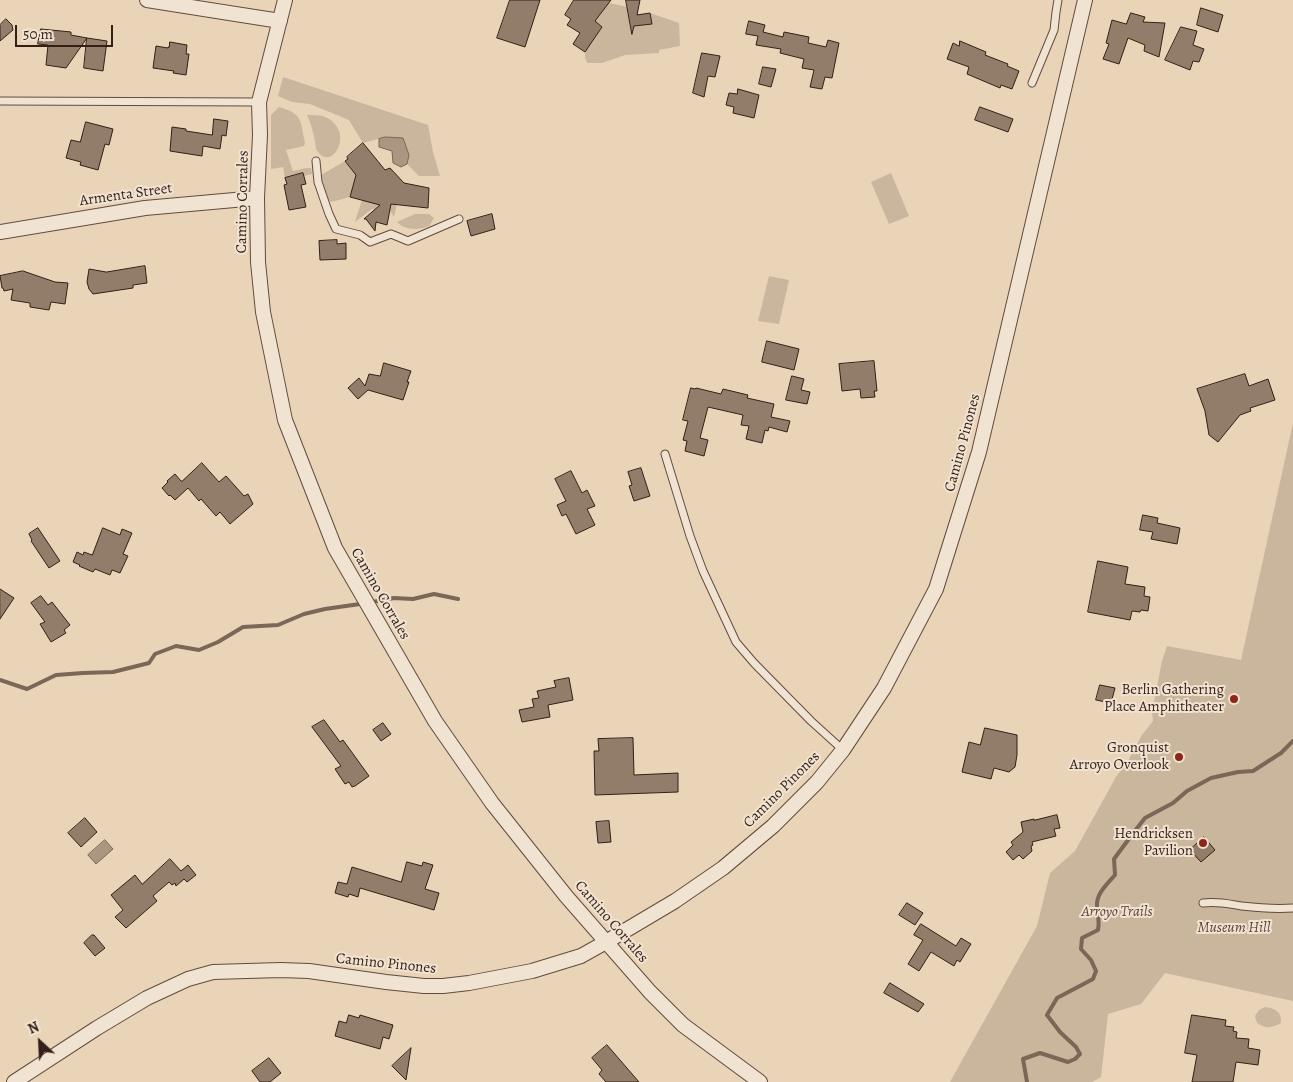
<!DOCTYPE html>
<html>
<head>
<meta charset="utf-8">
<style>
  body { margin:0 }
  #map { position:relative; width:1293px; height:1082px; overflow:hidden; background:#e9d4b8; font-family:Alegreya,serif }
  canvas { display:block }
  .north { position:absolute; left:15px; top:1017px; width:50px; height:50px; -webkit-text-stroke:4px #f1e3d1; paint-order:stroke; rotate:335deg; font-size:14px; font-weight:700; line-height:20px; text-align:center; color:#331f17 }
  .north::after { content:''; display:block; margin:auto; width:18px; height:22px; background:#331f17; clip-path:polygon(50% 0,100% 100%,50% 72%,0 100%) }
  .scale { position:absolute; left:15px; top:25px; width:98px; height:22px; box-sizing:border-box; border:2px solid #331f17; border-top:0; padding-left:6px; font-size:15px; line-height:18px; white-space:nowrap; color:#331f17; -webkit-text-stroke:4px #f1e3d1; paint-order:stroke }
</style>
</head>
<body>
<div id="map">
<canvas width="1293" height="1082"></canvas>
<div class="north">N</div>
<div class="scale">50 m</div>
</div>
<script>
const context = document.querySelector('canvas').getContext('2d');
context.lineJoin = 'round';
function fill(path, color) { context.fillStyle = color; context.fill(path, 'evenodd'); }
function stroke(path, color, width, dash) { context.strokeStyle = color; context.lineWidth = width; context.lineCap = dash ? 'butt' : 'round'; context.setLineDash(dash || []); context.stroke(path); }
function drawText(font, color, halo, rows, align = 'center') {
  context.font = font + ' Alegreya,serif'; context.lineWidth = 4; context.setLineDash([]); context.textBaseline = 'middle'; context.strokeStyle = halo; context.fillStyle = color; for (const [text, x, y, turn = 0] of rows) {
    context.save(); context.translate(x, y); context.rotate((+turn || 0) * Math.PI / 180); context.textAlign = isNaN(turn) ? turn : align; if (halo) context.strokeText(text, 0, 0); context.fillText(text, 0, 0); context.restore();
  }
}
fill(new Path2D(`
  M600,1L628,7L631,26L651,24L650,13L679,23L680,46L659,50V53L625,55L602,63H587L585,57V52L602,27L595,21Z
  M283,77L428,125L433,152L440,176H419L407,164L409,155L385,137L363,143L349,120L310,104L292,102L278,96Z
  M279,107C303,114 300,120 305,143L304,146L286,150L293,171L306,168H311L312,174L304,176L303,173L285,178L283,167L271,169V115Z
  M307,115C312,115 318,115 323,116C357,129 333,172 318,152C315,149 316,145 315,141C313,132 311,123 307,115Z
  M345,161L356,175L350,197L331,202L326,198L321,175Z
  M891,173L909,216L889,224L871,182Z
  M366,187L398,199L394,217L390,211H379L372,209L355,222Z
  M415,214H429L434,218L429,226C418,230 406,231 397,222Z
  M769,276L789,280L779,324L758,321Z
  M1293,423V1001L1165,973L1141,1004L1108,1014L1101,1077L1092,1082H950L1037,926L1050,873L1075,851L1116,777L1128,761L1142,735L1153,721L1152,712L1162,661L1167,646L1241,660Z
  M1265,1007C1275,1008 1282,1012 1281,1023C1272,1028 1266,1029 1257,1023L1255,1016L1259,1010Z`), '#cab59d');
const water = new Path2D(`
  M385,137L403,138L409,155L407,164L401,167L393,163L392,151L379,147V139Z
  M105,840L113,849L96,864L88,855Z`);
fill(water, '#ab9681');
stroke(water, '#7b6657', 1);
stroke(new Path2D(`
  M0,680L27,689L56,675L83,673L113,672L149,663L155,654L176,646L199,650L218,642L243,627L278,625L304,614L325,609L367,603L394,598L413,599L434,594L458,599
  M1027,1082L1023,1059L1040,1053L1068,1062L1075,1059L1080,1054L1076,1047L1060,1032L1047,1015L1057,998L1093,979L1096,971L1091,960L1081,949L1082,938L1098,930C1100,919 1097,916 1097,906C1096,894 1107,884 1115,875L1114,859L1134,832L1145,818L1173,803L1187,791L1211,778L1238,772L1253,771L1281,753L1293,741`), '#7b6657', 4);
const building = new Path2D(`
  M510,0H540L525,47L497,38Z
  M574,0H611L595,21L602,27L585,52L573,44L580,33L567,25L571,19L565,15Z
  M626,0H640L637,15L650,13L652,24L634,26L632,34Z
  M1201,8L1223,15L1218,32L1197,25Z
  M1131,13L1145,17L1143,22L1165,23L1159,57L1144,51L1145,45L1128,38L1119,64L1103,59L1109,44L1106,43L1112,20L1126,24Z
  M6,19L12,25L13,30L0,41V25Z
  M749,21L765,25L763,32L783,37L784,32L809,37L808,43L826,47L828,40L839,43L832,78L825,77L822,89L810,87L814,70L802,68L804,59L780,53L781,49L756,45L758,36L746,34Z
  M1181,27L1197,31L1193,45L1204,49L1199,62L1193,61L1190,70L1165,60Z
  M41,29L71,32V35L87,38L66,68L46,65L48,45L38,44Z
  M87,38L107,41L103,71L84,68Z
  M960,41L986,52L985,55L1008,64L1007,66L1019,71L1012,89L1001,85L1000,88L967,74L969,67L947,59L953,43L959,46Z
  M170,42L187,45L186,54H189L186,75L173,73L174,71L153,68L156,46L168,48V47H169Z
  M702,53L720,56L715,77L708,76L704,97L693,93Z
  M763,67L776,69L771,87L759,84Z
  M738,89L759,95L754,118L733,113L734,107L726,105L729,93L737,94Z
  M980,107L1013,119L1008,132L975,120Z
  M214,119L228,121L226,136L222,135L220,149L203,146L202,156L170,151L172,127L186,129V131L212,135Z
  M86,122L113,129L109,145L105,144L98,170L80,165L81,162L66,158L71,140L80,142Z
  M363,143L385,170L390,168L404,183L429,188L428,208L391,204L387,225L376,222L375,231L366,219H364L380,205L350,197L356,175L345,161L348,159L347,157Z
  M303,173L306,184L301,185L306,207L289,210L284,185L287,184L285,178Z
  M492,214L495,229L471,236L467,221Z
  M337,240V244L346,243V259L320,260L319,241Z
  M145,266L147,283L133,285V288L93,294L89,289L87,282L89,269L106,272Z
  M23,271L55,282L68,283L65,304L51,302L49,310L30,307V303L11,300L13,289L4,291L3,288H2L0,276Z
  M767,341L799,349L794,370L762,362Z
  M874,361L877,391H874L875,397L861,398L860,389L842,391L839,364Z
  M384,363L411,371L407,382H409L403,400L368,390L358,399L348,388L359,378L365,386L369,374L380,376Z
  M1245,374L1249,386L1268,379L1275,400L1250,408L1251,411L1240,415L1218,442L1209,435L1205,411L1197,389Z
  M792,376L804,379L801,390L810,392L807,404L786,400Z
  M691,388L695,389L696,388L721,394L723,389L748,395L747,398L774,404L771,417L790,421L787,432L769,427L768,431L765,430L762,443L746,439L749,426L741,425L743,415L708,407L700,438L708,440L704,456L685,451L687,441L683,440L688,421L683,420Z
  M202,463L219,482L226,476L244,496L248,494L253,504L230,524L220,512L216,516L201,499L199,501L188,488L175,500L170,495L169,496L162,488L168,482L167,481L175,474L181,481H182Z
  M641,468L650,496L634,501L629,486L632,485L628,472Z
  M571,471L582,493L587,490L595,506L587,509L595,525L576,534L566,514L562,516L557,505L566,501L555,479Z
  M1143,515L1158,518L1157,523L1180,528L1177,544L1151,539L1153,532L1140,530Z
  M38,528L60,561L49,568L31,541L32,540L29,534Z
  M103,528L120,535L122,529L132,533L123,554L128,556L120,573L112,570L110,575L95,569L93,572L79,566L80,565L73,562L77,552L83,555L84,552L92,555Z
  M1098,561L1128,567L1125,584L1145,587L1144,596L1150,597L1148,611L1141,610L1140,612L1132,611L1130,620L1088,612Z
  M0,589L14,598L0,619Z
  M41,596L48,605L52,602L70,625L64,630L66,633L51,642L40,624L45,622L31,603Z
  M569,678L573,700L548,705L550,717L522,722L519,710L534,707L532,699L539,698L537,691L556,687L554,681Z
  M1100,685L1115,688L1111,703L1096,700Z
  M324,720L340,742L343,740L369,776L355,786L352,787L349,782L345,784L335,769L341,766L312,727Z
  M383,723L391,734L381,741L373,730Z
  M985,728L1017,735V755L1015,767L1009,772L994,768L991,779L962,772L969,742L980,745Z
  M633,738L634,775L678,773V792L595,795L594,751H599L598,739Z
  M1057,815L1060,828L1054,829L1056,836L1032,842L1033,845L1031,846L1032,851L1023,859L1019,855L1013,860L1006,852L1013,845L1011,842L1023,832L1021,822L1034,819V820Z
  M85,818L97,832L81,847L68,833Z
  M609,821L611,842L598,843L596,822Z
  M1204,837L1215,850L1201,862L1190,850Z
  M170,859L181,871L188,865L196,875L187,882L184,879L176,886L175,883L172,885L169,882L153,896L157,901L126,928L115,917L123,910L111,895L135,875L142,884Z
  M407,862L422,866L423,862L433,865L425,889L439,893L434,910L360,888L358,897L349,894L348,897L335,893L338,882L347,884L352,867L401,882Z
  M907,903L923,913L915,925L899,915Z
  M921,924L956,946L961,938L971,944L960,962L957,960L954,966L931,952L919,971L908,964L923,940L914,935Z
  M92,935H94L105,948L95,956L84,943Z
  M890,983L924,1004L918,1012L884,993Z
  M349,1015L359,1018L360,1015L393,1025L389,1039L383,1037L380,1049L335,1036L339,1021L346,1023Z
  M1192,1015L1226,1020L1225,1026L1234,1027L1233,1031L1237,1032L1236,1038L1249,1039L1248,1048L1260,1050L1258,1065L1236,1062L1233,1082H1192L1197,1055L1185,1053Z
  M607,1045L639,1082H606L599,1074L602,1070L592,1058Z
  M411,1048L406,1080L392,1066Z
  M269,1058L281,1073L270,1082H260L252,1071Z`);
fill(building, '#927d6b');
stroke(building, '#331f17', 1);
const lane = new Path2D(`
  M1032,83L1054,30L1056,12L1058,0
  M0,101L259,102
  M316,161L318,182L329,214L336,229L360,235L370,242L391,234L408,241L459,219
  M665,454L690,536L703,571L736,642L754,663L811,721L843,750
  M1203,903C1217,901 1229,904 1242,906C1259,908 1276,909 1293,908`);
const street = new Path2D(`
  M147,0L280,21
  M285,0L259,102L260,135L257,198L258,262L263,312L285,420L335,548L435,721L492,803L566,896L650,992L683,1025L760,1082
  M0,232L145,208L257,198
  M14,1082L97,1028L147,998L188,979L213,972L281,970L309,971L386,982L424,986H443L469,983L532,971L581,956L606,942L675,901L723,868L773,826L817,782L843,750L884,688L936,589L979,452L1085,0`);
stroke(lane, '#604c3f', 9);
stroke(street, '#604c3f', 16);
stroke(lane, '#f1e3d1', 7);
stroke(street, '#f1e3d1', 14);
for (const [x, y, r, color] of [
  [1234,699,5,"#8f2418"],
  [1179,757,5,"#8f2418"],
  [1203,843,5,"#8f2418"]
]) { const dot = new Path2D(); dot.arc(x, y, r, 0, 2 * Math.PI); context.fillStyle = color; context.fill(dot); stroke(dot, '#f1e3d1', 2); }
drawText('15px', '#331f17', '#f1e3d1', [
  ["Armenta Street",126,195,-8],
  ["Camino Corrales",243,202,-89],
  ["Camino Pinones",963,443,-75],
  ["Camino Corrales",380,594,60],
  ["Camino Pinones",782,790,-45],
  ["Camino Corrales",611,922,49],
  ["Camino Pinones",386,964,6]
]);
drawText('15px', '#331f17', '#f1e3d1', [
  ["Berlin Gathering",1224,690],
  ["Place Amphitheater",1224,707],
  ["Gronquist",1169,748],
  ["Arroyo Overlook",1169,765],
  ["Hendricksen",1193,834],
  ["Pavilion",1193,851]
], 'right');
drawText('italic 15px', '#594438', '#f1e3d1', [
  ["Arroyo Trails",1117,912],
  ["Museum Hill",1234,928]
]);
</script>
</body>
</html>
